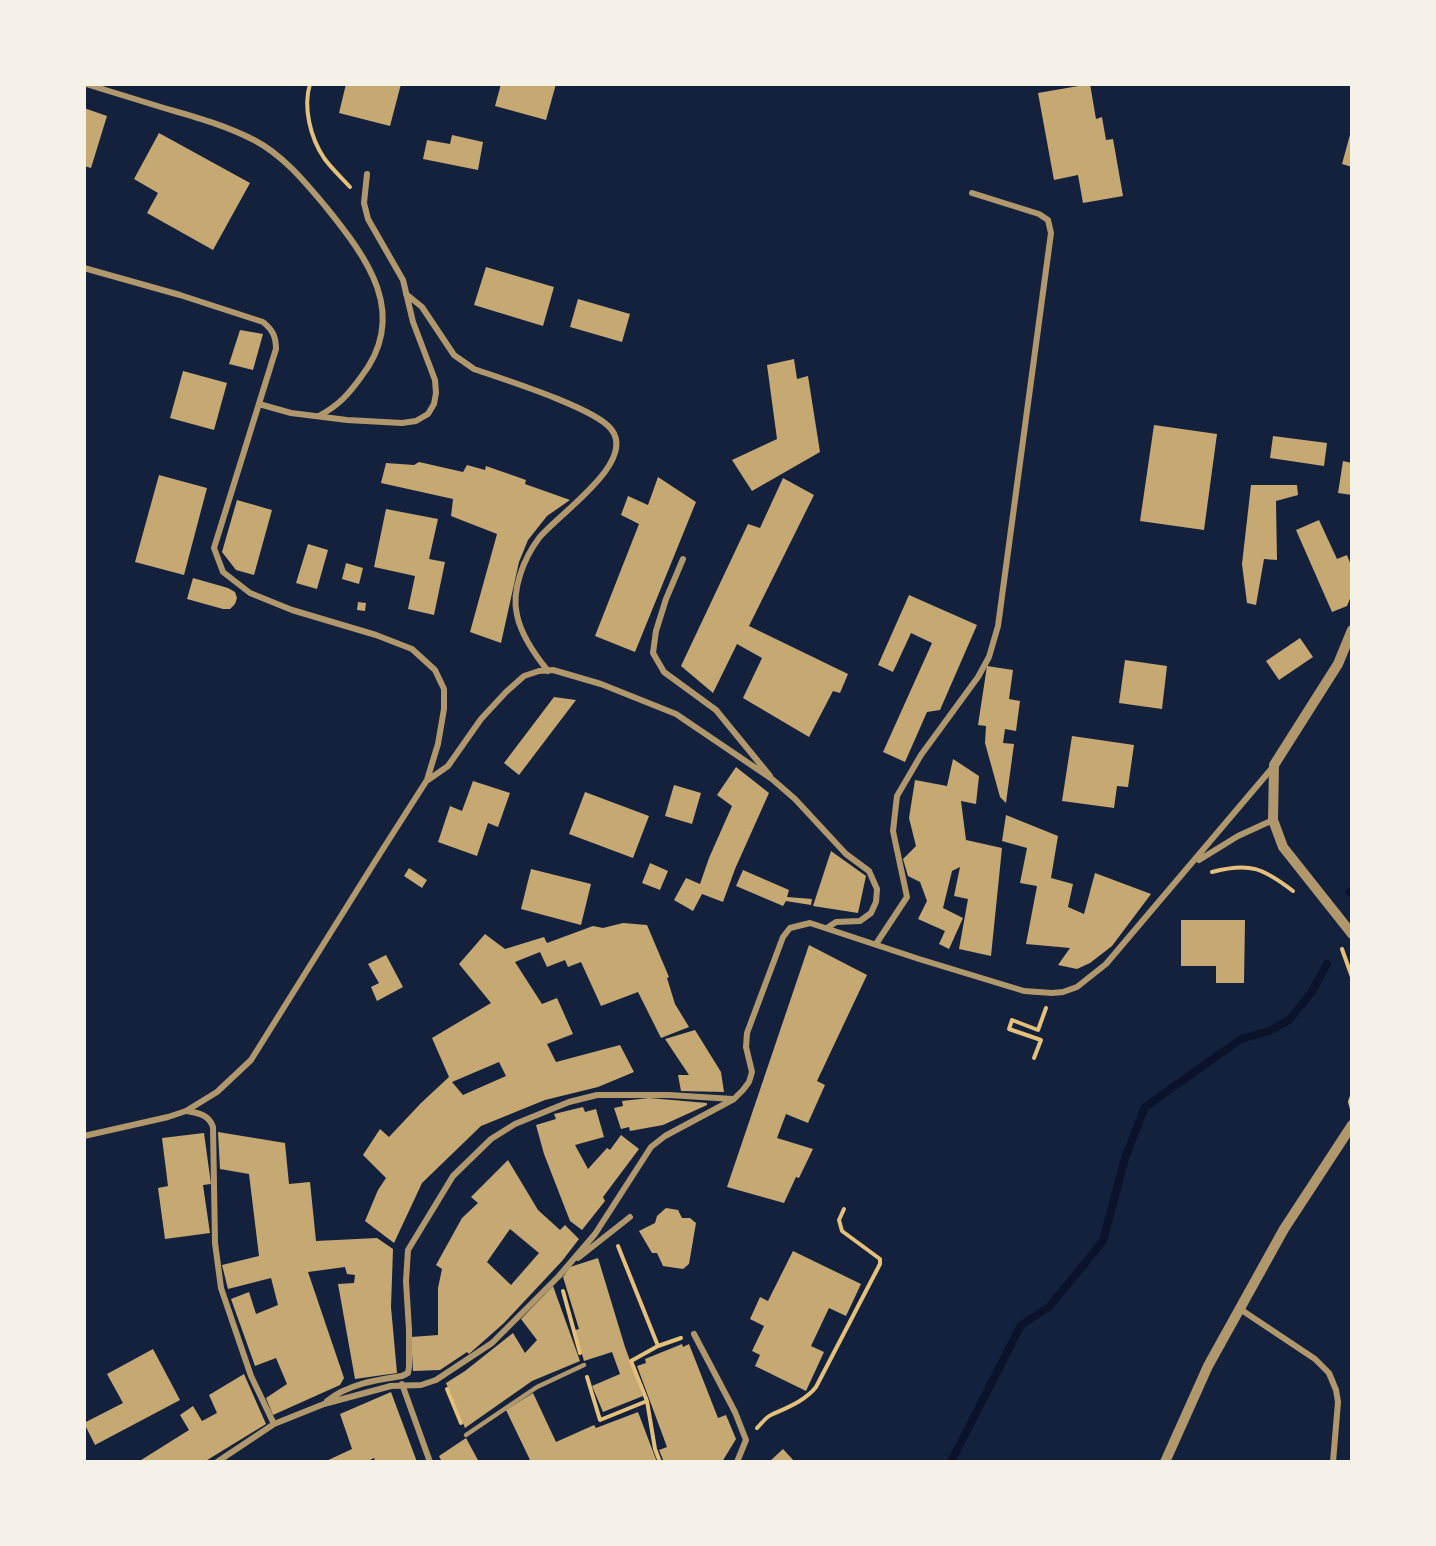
<!DOCTYPE html>
<html>
<head>
<meta charset="utf-8">
<style>
  body { margin:0 }
  #map { position:relative; width:1436px; height:1546px; overflow:hidden; background:#14213d; font-family:Poppins,sans-serif }
  canvas { display:block }
  .frame { position:absolute; inset:0; border:86px solid #f6f1e7; pointer-events:none }
</style>
</head>
<body>
<div id="map">
<canvas width="1436" height="1546"></canvas>
<div class="frame"></div>
</div>
<script>
const context = document.querySelector('canvas').getContext('2d');
context.lineJoin = 'round';
function stroke(path, color, width, dash) { context.strokeStyle = color; context.lineWidth = width; context.lineCap = dash ? 'butt' : 'round'; context.setLineDash(dash || []); context.stroke(path); }
function fill(path, color) { context.fillStyle = color; context.fill(path, 'evenodd'); }
stroke(new Path2D(`
  M1350,892L1352,890
  M951,1462L1021,1325L1049,1307L1103,1241L1125,1158L1145,1107L1241,1039L1269,1031L1289,1020L1311,993L1327,964`), '#0b132b', 8);
fill(new Path2D(`
  M346,84H401L390,126L339,113Z
  M501,84H556L546,120L495,106Z
  M1090,84L1096,119L1102,117L1106,140L1113,139L1123,196L1083,203L1078,175L1054,180L1038,93Z
  M84,108L107,116L91,168L84,166Z
  M1351,131H1352V167L1342,164Z
  M159,133L250,183L213,250L147,213L158,193L134,179Z
  M452,135L483,142L478,170L423,159L427,140L450,144Z
  M486,267L554,287L543,326L474,305Z
  M578,299L630,314L622,342L570,327Z
  M240,330L263,334L253,370L229,364Z
  M794,359L797,379L808,376L820,452L752,491L732,460L777,439L767,365Z
  M183,371L227,383L214,430L170,418Z
  M1154,425L1217,434L1204,530L1140,521Z
  M1273,436L1327,443L1324,466L1270,458Z
  M1343,461L1352,463V495L1338,493Z
  M419,462L463,472L467,465L485,470L486,466L526,480L525,484L570,500L547,516L528,540L519,562L501,643L470,632L497,534L451,516L453,499L381,483L386,463L414,465Z
  M159,475L207,488L184,575L135,562Z
  M658,477L696,502L635,652L595,636L639,524L621,515L628,496L648,505Z
  M783,478L814,495L749,626L848,674L840,693L833,691L809,737L743,698L762,658L737,644L713,693L681,666L748,524L760,528Z
  M1251,485H1297L1298,495L1276,501L1277,560L1264,559L1256,605L1247,603L1242,564Z
  M237,500L272,510L254,575L236,570L222,552Z
  M386,509L438,519L429,559L445,562L434,615L408,609L415,576L374,567Z
  M1319,520L1337,559L1347,555L1352,568V594L1347,606L1332,612L1296,530Z
  M308,544L328,550L317,589L296,583Z
  M346,563L363,568L359,584L342,579Z
  M193,578L228,588L235,592L237,598L235,604L230,609H223L187,599Z
  M909,595L977,625L940,710L927,712L905,762L883,752L932,643L911,633L893,672L878,665Z
  M358,602L366,603L365,611L357,610Z
  M1300,638L1313,657L1279,680L1266,661Z
  M1125,660L1167,666L1162,709L1119,703Z
  M987,666L1013,670L1009,699L1020,701L1016,731L1005,729L1003,743L1014,744L1006,803L1000,797L985,743L986,726L978,725Z
  M554,697L576,700L519,775L504,763Z
  M1072,736L1134,745L1128,787L1117,786L1114,808L1062,801Z
  M953,759L979,776L976,804L961,801L966,840L1002,848L991,956L959,949L968,899L954,896L960,867L952,871L943,908L963,918L949,949L939,944L945,931L918,919L927,901L920,882L908,876L903,859L916,846L909,818L915,780L947,786Z
  M736,767L769,793L735,869L723,902L702,894L693,911L674,900L686,878L700,884L709,858L732,806L717,795Z
  M473,781L510,793L498,827L488,823L477,856L438,842L450,806L462,811Z
  M674,785L701,793L692,824L665,816Z
  M585,792L649,816L633,858L569,834Z
  M1006,815L1058,836L1051,878L1073,884L1068,907L1084,914L1095,873L1151,894L1112,946L1090,963L1077,969L1058,965L1070,948L1026,944L1037,886L1020,883L1027,848L1002,841Z
  M831,851L866,876L858,913L813,906Z
  M650,863L668,871L660,890L642,883Z
  M409,868L427,880L422,888L404,876Z
  M531,869L591,884L581,925L521,909Z
  M743,870L789,890L787,897L812,899L811,905L786,901L783,906L736,886Z
  M1181,920H1245L1244,983H1216V966H1181Z
  M623,923L647,925L669,977L667,978L675,1004L689,1027L661,1038L638,992L601,1006L581,962L568,967L565,960L547,967L540,952L515,962L542,1004L557,998L573,1034L547,1044L556,1062L620,1045L634,1072L598,1087L545,1100L481,1126L422,1183L394,1243L365,1221L378,1190L386,1178L363,1155L380,1129L389,1137L421,1103L449,1077L432,1038L491,1003L459,964L485,934L505,949L544,937L547,943L593,926L603,928ZM499,1062L506,1076L463,1095L452,1082Z
  M809,945L867,975L817,1081L825,1085L808,1123L786,1114L777,1138L813,1149L799,1178L796,1177L784,1203L727,1187Z
  M386,955L403,987L377,1001L371,987L379,983L368,964Z
  M695,1030L721,1072L724,1092L681,1091L678,1075H689L665,1039Z
  M649,1098L707,1103V1105L663,1125L630,1131L629,1127L621,1129L614,1108L623,1106L622,1101Z
  M583,1107L585,1112L596,1109L604,1137L575,1145L588,1169L607,1148L610,1150L621,1135L639,1149L603,1197L605,1201L582,1230L570,1221L544,1154L536,1125L556,1119L554,1114Z
  M218,1132L285,1143L289,1184L310,1182L316,1241L377,1238L393,1249L391,1307L397,1373L355,1379L338,1284L354,1283L355,1275L347,1274L345,1267L308,1272L344,1378L340,1385L273,1415L266,1398L287,1384L276,1358L255,1366L231,1299L249,1292L256,1314L278,1305L271,1278L228,1289L222,1265L259,1256L249,1174L220,1169Z
  M204,1133L211,1184L203,1185L210,1233L165,1239L158,1188L168,1186L162,1138Z
  M508,1160L538,1210L560,1230L565,1225L579,1239L562,1261L504,1323L469,1354L467,1352L440,1370L413,1371L411,1337L438,1335V1288L442,1269L436,1265L462,1218L478,1203L471,1197ZM510,1229L539,1253L511,1285L487,1262Z
  M666,1208L678,1210L682,1218H690L696,1223L689,1264L683,1269L663,1266L657,1253H652L639,1231L655,1223L657,1216Z
  M793,1251L861,1284L846,1316L829,1308L811,1346L824,1352L806,1391L755,1366L760,1355L752,1351L764,1326L750,1319L760,1297L768,1301Z
  M598,1258L625,1347L643,1396L603,1412L592,1386L620,1374L612,1352L584,1361L575,1330L579,1329L563,1277L570,1267Z
  M553,1286L580,1361L532,1381L465,1428L446,1383L465,1371L513,1333L525,1353L537,1340L521,1319Z
  M682,1344L683,1347L689,1344L718,1418L726,1415L736,1439L722,1462H664L659,1450L667,1447L637,1366L646,1363L645,1359Z
  M153,1349L180,1400L95,1445L84,1423L123,1403L107,1374Z
  M244,1374L266,1424L204,1462H138L189,1430L180,1415L193,1406L202,1421L217,1413L209,1395Z
  M391,1392L417,1462H376L374,1458L366,1462H324L352,1449L340,1414Z
  M533,1393L556,1442L594,1425L596,1428L638,1412L657,1462H531L506,1410Z
  M466,1438L479,1462H442L439,1456Z
  M783,1449L795,1462H769Z`), '#c6a872');
stroke(new Path2D(`
  M310,84C303,107 310,137 324,158C331,168 341,177 350,187
  M1212,872C1250,862 1263,868 1293,891
  M1342,949L1352,977
  M1034,1058L1041,1040L1009,1029L1012,1020L1038,1030L1046,1008
  M1352,1109L1350,1102L1352,1096
  M618,1246L658,1346
  M563,1291L580,1353
  M587,1377L600,1420L647,1401L631,1361L658,1346L681,1338
  M447,1389L461,1423
  M647,1401L655,1449L660,1462
  M757,1428C761,1424 766,1417 771,1415C786,1408 805,1401 816,1387L880,1264V1259L842,1231L839,1220L844,1209`), '#e5c07b', 4);
stroke(new Path2D(`
  M466,1435L537,1387L584,1365`), '#b1986c', 4.5);
stroke(new Path2D(`
  M86,84C112,92 138,100 164,108C195,117 225,125 254,140C283,155 305,182 326,207C367,258 410,314 361,377C348,395 339,405 319,416
  M84,268L180,295L263,322C273,330 276,337 276,349L214,548L223,572L250,593L292,610L376,635L412,649L435,670L444,689V709L438,744L427,780L381,852L251,1060L217,1092L186,1111L168,1117L84,1136
  M406,294L422,307L454,355L474,369C503,379 595,408 611,429C638,462 557,515 539,538C524,558 511,590 517,615C521,635 535,655 548,671
  M259,404L291,413L347,420L402,423L416,421L428,414L434,404L436,393L435,380L413,322L403,280L368,219L364,203L367,174
  M683,559L666,599L656,631L653,653L664,672L716,710L770,776
  M428,780L448,766L481,719L506,692L524,676L539,671L553,670L601,684L676,714L772,779L795,799L846,854L869,871L877,889L876,902L871,913L860,921L836,922L827,928
  M1199,860L1238,836L1273,820
  M876,944L907,897L893,831L897,796L921,755L978,677L989,657L998,626L1051,233L1048,220L1039,214L972,193
  M187,1111C199,1113 209,1115 213,1127L215,1243L221,1288L251,1376L274,1424
  M578,1258L630,1217
  M1240,1309L1315,1359L1329,1373L1336,1390L1338,1402L1333,1462
  M694,1334L735,1412L746,1440L737,1462
  M402,1384L430,1462
  M327,1401C348,1384 376,1380 402,1376L408,1373L409,1367V1330L406,1281L408,1250L453,1176L491,1139L515,1124L569,1102L597,1095H669L733,1099
  M217,1462L274,1424L324,1404L391,1386L421,1385L436,1380L492,1343L559,1276L595,1234L651,1147L665,1136L734,1099L743,1090L749,1082L752,1072L746,1047L747,1033L783,937L790,928L810,923L919,959L1024,991L1052,993L1063,992L1077,987L1106,964L1273,767`), '#b1986c', 6);
stroke(new Path2D(`
  M1352,630L1338,664L1274,765L1273,820L1283,847L1352,934
  M1165,1462L1208,1366L1284,1229L1352,1125`), '#b1986c', 10);
</script>
</body>
</html>
